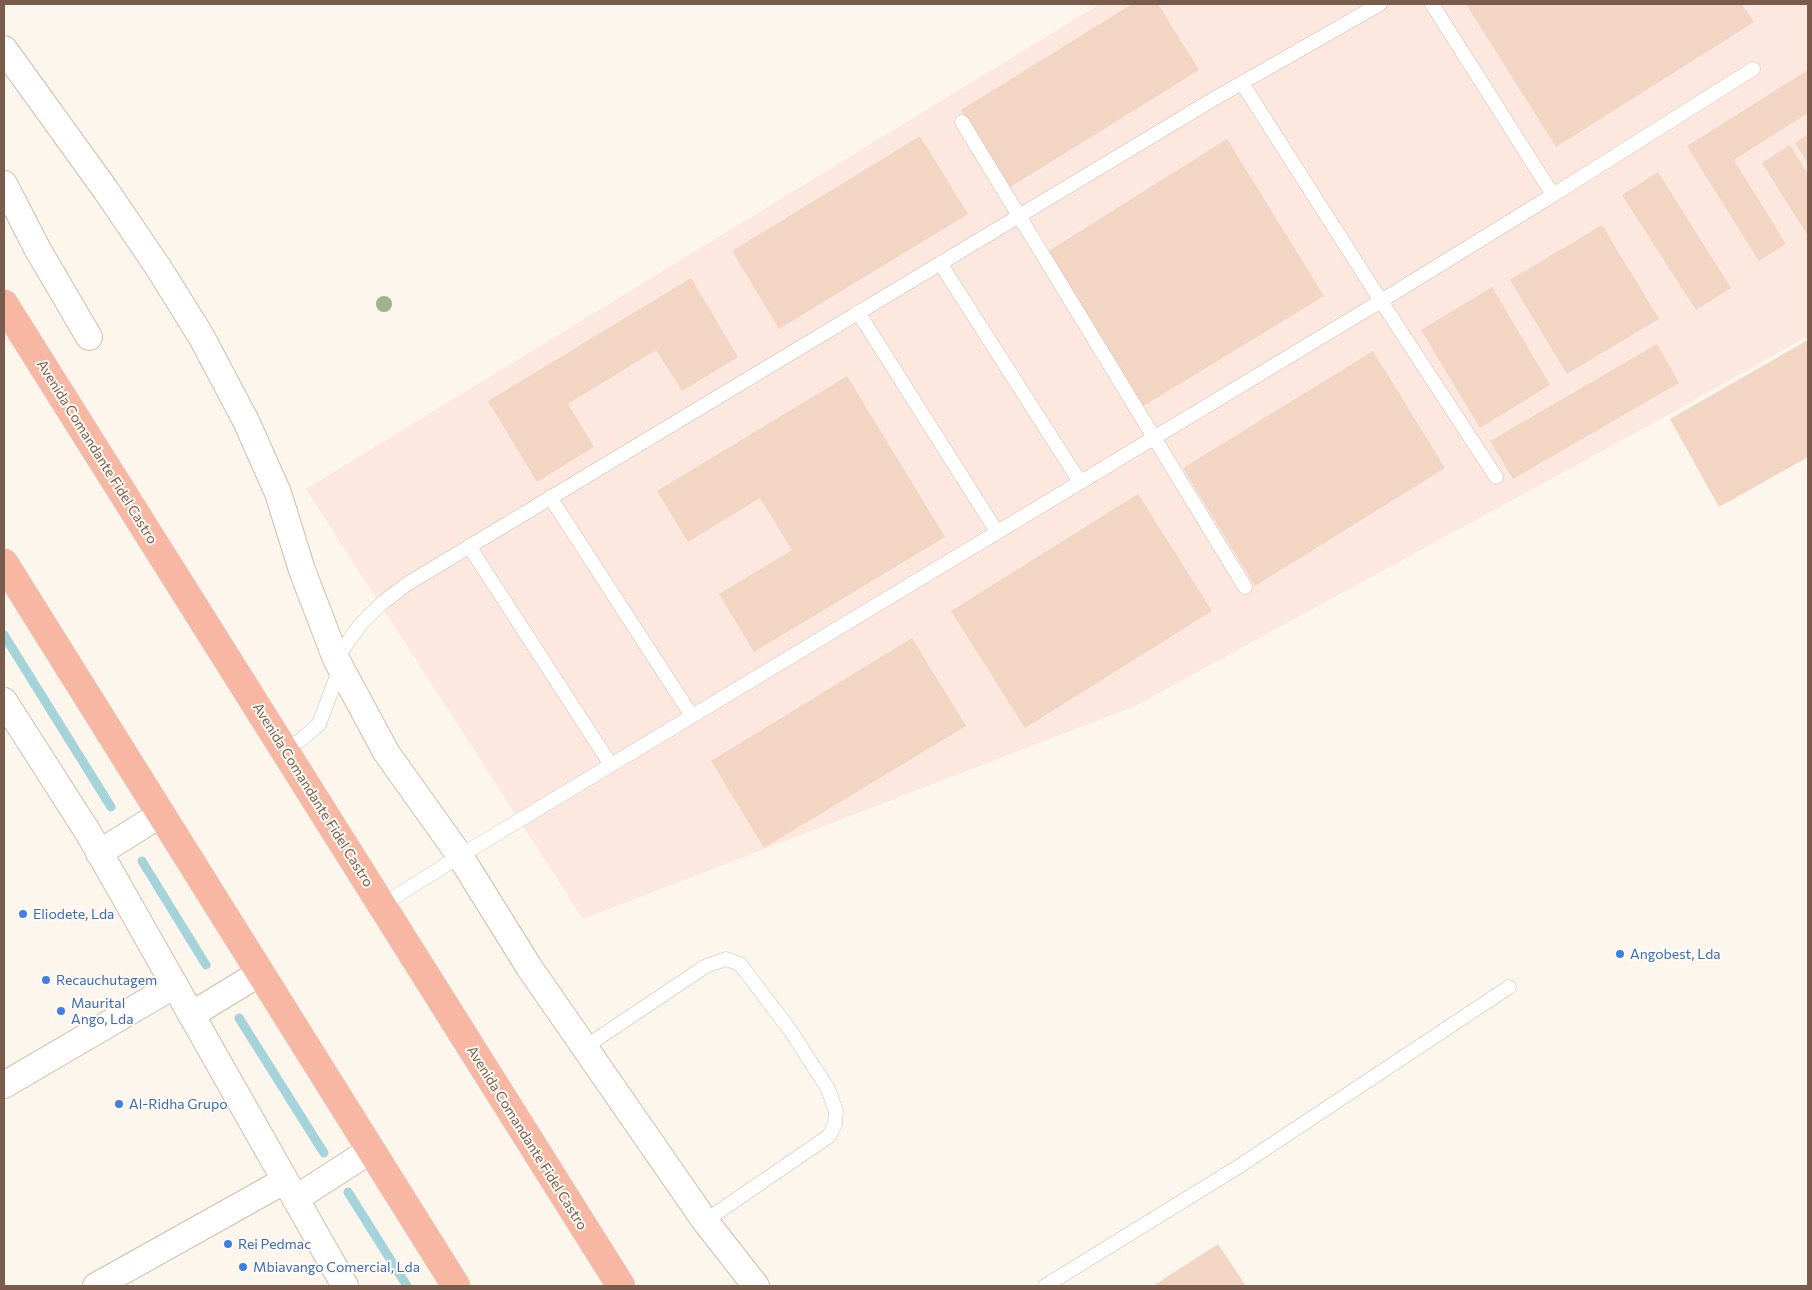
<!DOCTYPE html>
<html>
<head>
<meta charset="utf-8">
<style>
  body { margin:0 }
  #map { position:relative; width:1812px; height:1290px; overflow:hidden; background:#fdf6ec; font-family:Commissioner,sans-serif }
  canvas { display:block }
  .frame { position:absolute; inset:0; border:5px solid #7a5c4d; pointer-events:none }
</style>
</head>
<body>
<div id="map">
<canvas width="1812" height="1290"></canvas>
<div class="frame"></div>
</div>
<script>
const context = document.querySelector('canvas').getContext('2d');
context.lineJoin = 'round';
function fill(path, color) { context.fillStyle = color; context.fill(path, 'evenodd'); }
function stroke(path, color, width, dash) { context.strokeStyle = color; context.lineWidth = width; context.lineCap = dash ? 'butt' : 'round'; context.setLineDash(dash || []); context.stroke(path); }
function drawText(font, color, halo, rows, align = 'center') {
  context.font = font + ' Commissioner,sans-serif'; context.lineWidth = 4; context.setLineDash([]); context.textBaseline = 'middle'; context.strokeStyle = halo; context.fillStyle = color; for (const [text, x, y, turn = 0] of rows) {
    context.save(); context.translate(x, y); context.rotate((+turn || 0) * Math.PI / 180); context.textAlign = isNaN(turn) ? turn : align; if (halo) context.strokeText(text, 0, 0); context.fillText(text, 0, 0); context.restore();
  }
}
fill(new Path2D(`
  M1100,4H1808V336L1666,416L1135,706L583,919L306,489Z`), '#fde8e0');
stroke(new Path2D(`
  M4,635L111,807
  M142,861L206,965
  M239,1018L324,1153
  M348,1192L407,1286`), '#a5d3da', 9);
fill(new Path2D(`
  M1132,4H1158L1199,70L1009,188L961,110Z
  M1466,4H1742L1754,22L1556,147Z
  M1808,70V113L1734,160L1786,244L1759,261L1687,146Z
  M1808,134V164L1795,143Z
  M920,136L968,214L779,329L732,251Z
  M1227,139L1324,296L1142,407L1047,252Z
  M1790,145L1808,174V236L1762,163Z
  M1658,172L1731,288L1696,310L1622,195Z
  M1602,225L1659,319L1567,374L1510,280Z
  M691,278L738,357L682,391L656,350L568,404L594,447L537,482L488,401Z
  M1492,287L1550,385L1480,428L1421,330Z
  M1808,340V457L1719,507L1670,419Z
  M1657,344L1679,383L1513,479L1490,441Z
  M1373,351L1445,468L1255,586L1183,468Z
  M847,376L945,537L754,652L719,594L792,550L760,498L688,542L657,491Z
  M1138,494L1212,611L1025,728L951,611Z
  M912,638L966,726L764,848L711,761Z
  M1218,1244L1246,1286H1153Z`), '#f3d5c3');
const lane = new Path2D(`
  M1242,83L1381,301L1496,477
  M962,122L1245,587
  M1553,195L1753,69
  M940,263L1080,482
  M858,312L997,532
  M550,497L692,716
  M469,546L611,765
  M336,659L360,625L382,603L407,584L1212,100L1380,4
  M283,749L301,740L319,724L340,668
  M382,905L460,856L1381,301L1553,195L1432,4
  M585,1047L706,966L726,959L740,964L790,1030L828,1089L836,1111L835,1124L829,1136L705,1221
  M1045,1286L1238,1167L1509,987`);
const street = new Path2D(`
  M4,49L105,189L158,267L201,336L246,421L278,493L302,570L336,659L386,752L460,856L529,967L705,1221L756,1286
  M4,184L38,250L89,337
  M4,701L89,834L345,1286
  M99,853L161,814
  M191,1015L260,973
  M4,1085L175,985
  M295,1199L371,1150
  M96,1286L284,1181`);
const highway = new Path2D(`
  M4,304L621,1286
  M4,563L456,1286`);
stroke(lane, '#d1beb0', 15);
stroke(street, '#d1beb0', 28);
stroke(highway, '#dad1cd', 29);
stroke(lane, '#fff', 14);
stroke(street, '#fff', 26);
stroke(highway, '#f7b7a3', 28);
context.fillStyle = '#a0b28e';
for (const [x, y] of [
  [384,304]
]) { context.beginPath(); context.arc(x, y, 8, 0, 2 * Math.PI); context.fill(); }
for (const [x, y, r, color] of [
  [23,914,5,"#3f7fe0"],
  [1620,954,5,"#3f7fe0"],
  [46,980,5,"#3f7fe0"],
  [61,1011,5,"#3f7fe0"],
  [119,1104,5,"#3f7fe0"],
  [228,1244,5,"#3f7fe0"],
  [243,1267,5,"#3f7fe0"]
]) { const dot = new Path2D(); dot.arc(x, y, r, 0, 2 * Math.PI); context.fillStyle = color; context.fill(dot); stroke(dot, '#fffaf3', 2); }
drawText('14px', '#7a5c4d', '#fffaf3', [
  ["Avenida Comandante Fidel Castro",97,452,58],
  ["Avenida Comandante Fidel Castro",313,795,58],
  ["Avenida Comandante Fidel Castro",527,1138,58]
]);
drawText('14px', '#366cbe', '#fffaf3', [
  ["Eliodete, Lda",33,914],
  ["Angobest, Lda",1630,954],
  ["Recauchutagem",56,980],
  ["Maurital",71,1003],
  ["Ango, Lda",71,1019],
  ["Al-Ridha Grupo",129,1104],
  ["Rei Pedmac",238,1244],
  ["Mbiavango Comercial, Lda",253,1267]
], 'left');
</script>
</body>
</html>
